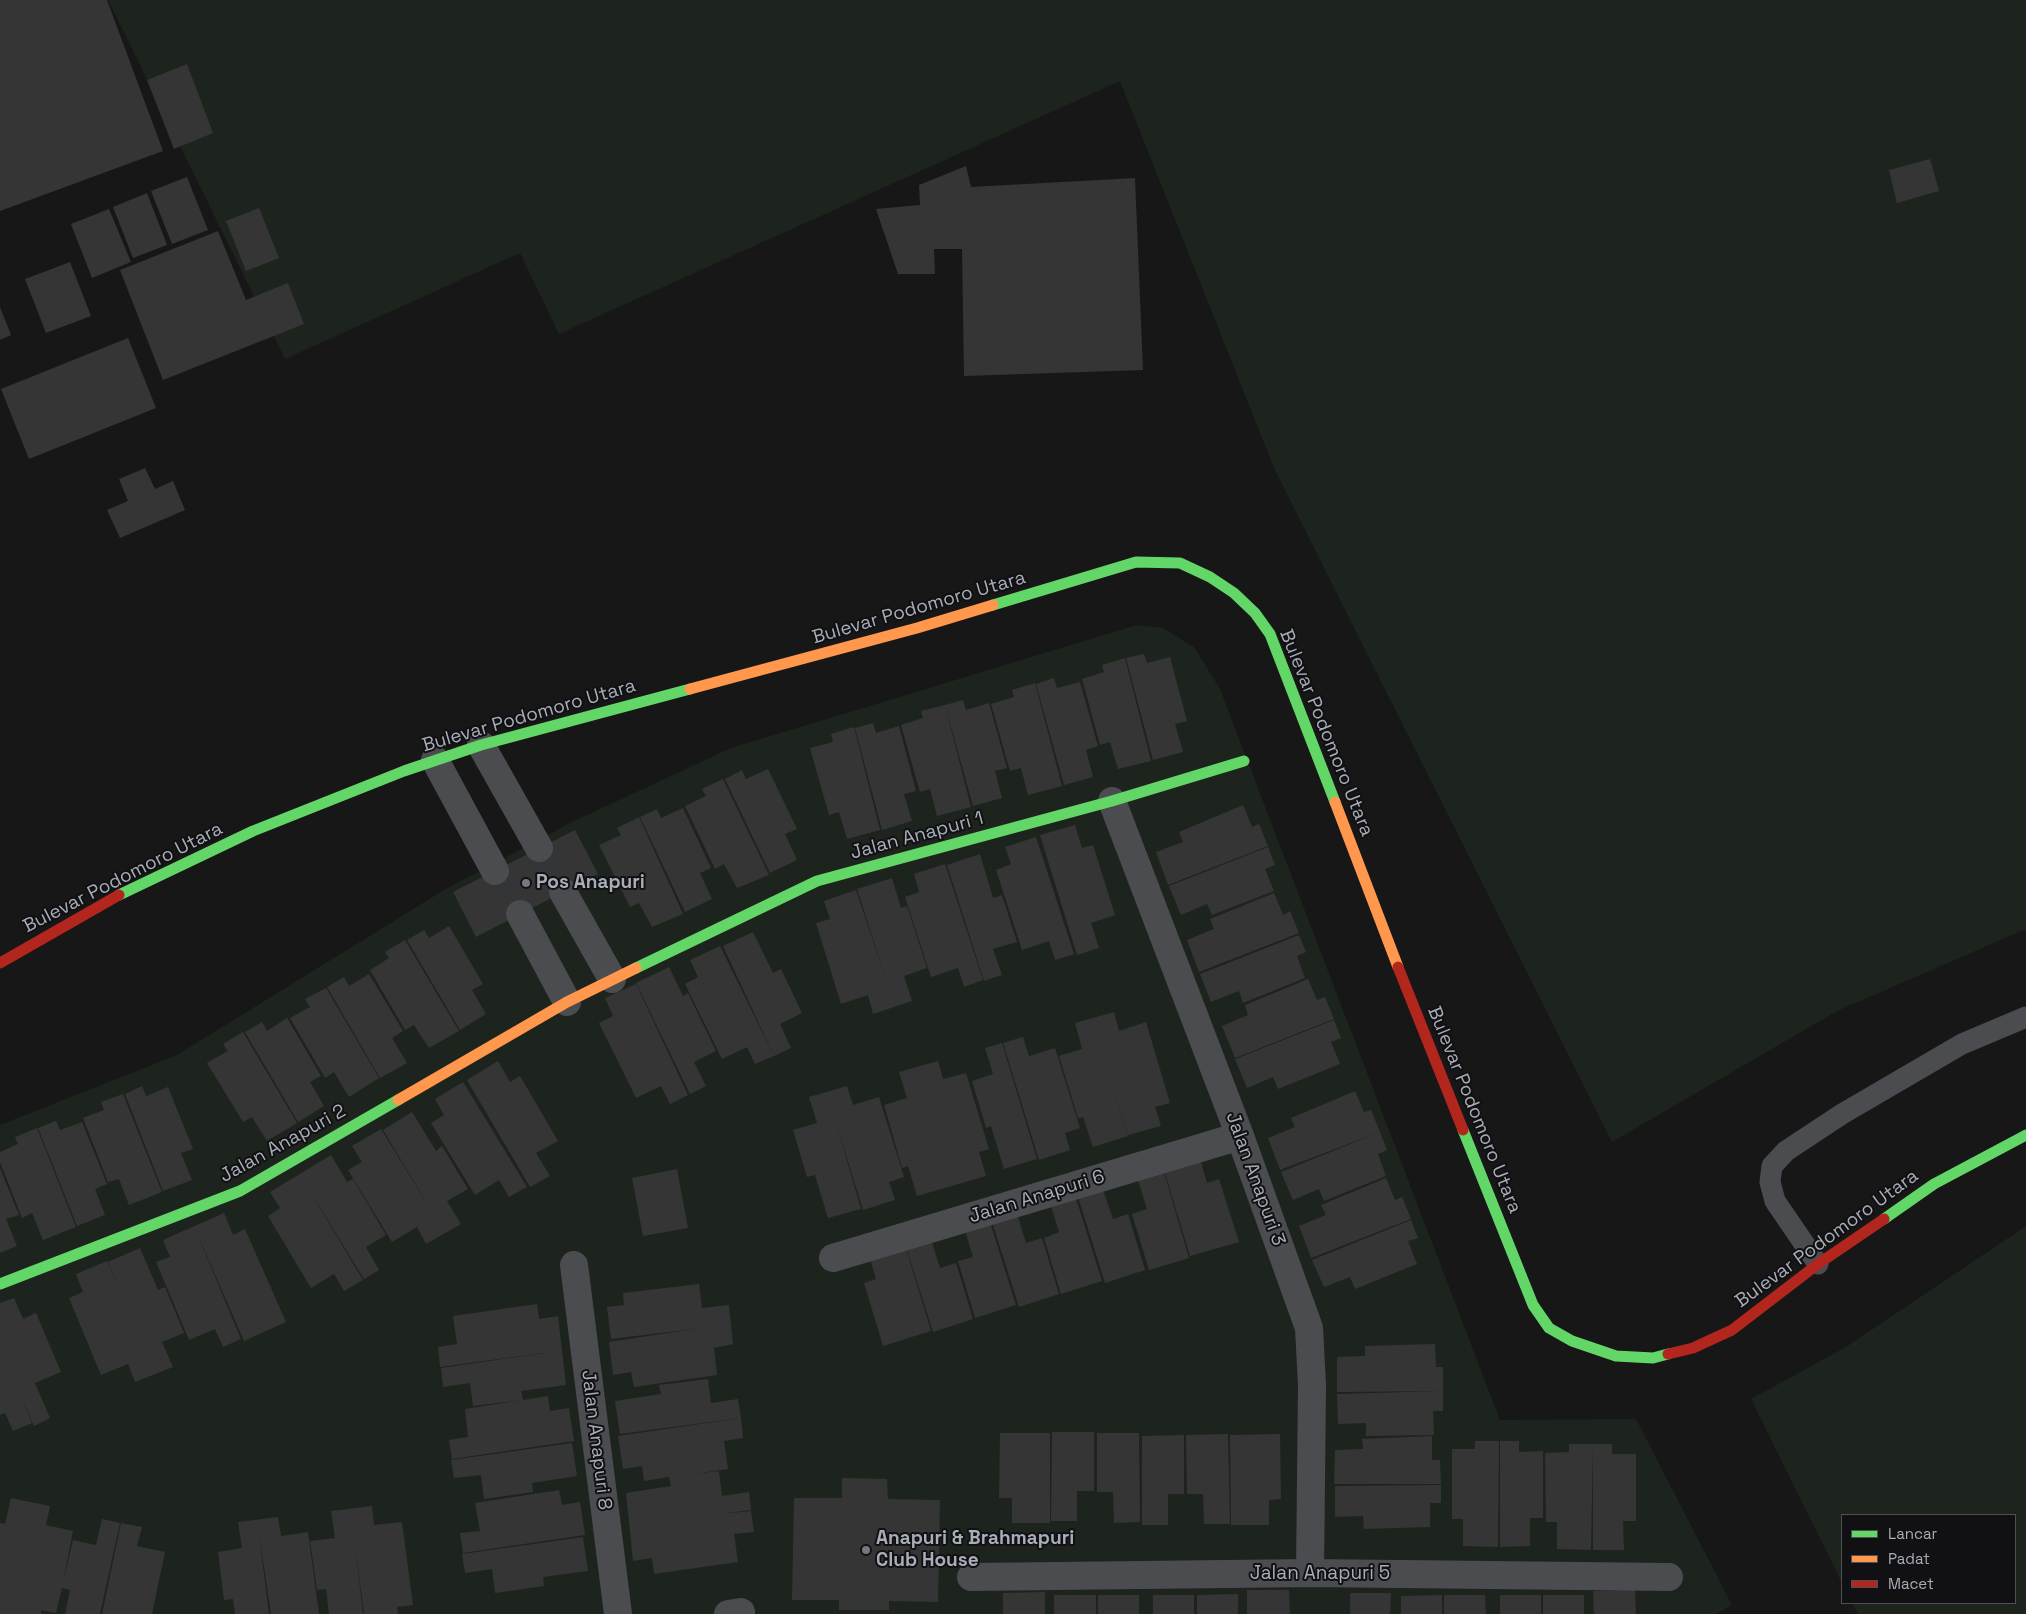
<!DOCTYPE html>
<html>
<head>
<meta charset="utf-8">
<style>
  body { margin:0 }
  #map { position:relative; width:2026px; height:1614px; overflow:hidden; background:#171717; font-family:"Space Grotesk",sans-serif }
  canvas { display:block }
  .legend { position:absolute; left:1841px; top:1514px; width:175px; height:90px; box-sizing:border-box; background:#111113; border:1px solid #4d4f55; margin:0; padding:6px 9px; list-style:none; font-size:15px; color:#a8adb8 }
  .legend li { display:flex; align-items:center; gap:10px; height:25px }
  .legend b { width:25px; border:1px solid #4d4f55 }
</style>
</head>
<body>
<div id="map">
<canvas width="2026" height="1614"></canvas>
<ul class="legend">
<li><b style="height:6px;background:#63d668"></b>Lancar</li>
<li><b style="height:6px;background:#ff974d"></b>Padat</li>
<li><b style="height:6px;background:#b3261e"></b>Macet</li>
</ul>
</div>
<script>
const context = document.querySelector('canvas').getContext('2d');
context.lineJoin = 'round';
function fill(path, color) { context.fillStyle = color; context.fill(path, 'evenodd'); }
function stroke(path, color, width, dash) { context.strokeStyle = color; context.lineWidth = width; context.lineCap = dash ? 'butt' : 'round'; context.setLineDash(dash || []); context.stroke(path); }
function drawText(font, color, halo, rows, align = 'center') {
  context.font = font + ' "Space Grotesk",sans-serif'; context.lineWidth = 4; context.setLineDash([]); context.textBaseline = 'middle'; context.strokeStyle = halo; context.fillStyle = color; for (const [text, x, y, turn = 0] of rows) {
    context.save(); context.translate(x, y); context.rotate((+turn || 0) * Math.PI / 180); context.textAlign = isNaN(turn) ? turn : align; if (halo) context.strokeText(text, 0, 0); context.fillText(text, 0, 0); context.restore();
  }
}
fill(new Path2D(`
  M108,0H2026V929L1837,1011L1612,1142L1274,468L1120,81L559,334L520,253L285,359Z
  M1137,625L1163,628L1194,647L1220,689L1500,1420L1636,1419L1732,1605L1716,1614H0V1125L177,1055L444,890L572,822L731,748Z
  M2026,1226V1614H1858L1852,1603H2015V1515H1842V1583L1751,1399L1846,1347Z`), '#1d241e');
fill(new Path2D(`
  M0,0H107L163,151L0,211Z
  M187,64L213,133L174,149L147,80Z
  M1930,159L1939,191L1897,203L1889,170Z
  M966,166L971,187L1135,178L1143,370L964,376L962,249H934L935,274H898L876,209L920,205L919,185Z
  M187,177L208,230L172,244L151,191Z
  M147,193L167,245L133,258L113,207Z
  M259,208L279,258L246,271L226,221Z
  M109,209L131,262L92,278L71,224Z
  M218,231L246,300L288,283L304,324L163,380L120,270Z
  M70,262L91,316L46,333L25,279Z
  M0,307L11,335L0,340Z
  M128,338L156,408L29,459L1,389Z
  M145,468L155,489L173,481L185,510L120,538L107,510L128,501L119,479Z
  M1144,654L1147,663L1170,657L1187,721L1175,724L1183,752L1153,760L1126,658Z
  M1125,658L1151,761L1118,769L1110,742L1100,745L1082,679L1104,672L1102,665Z
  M1054,678L1057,688L1080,682L1098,746L1086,750L1093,777L1064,785L1036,684Z
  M1035,683L1062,786L1028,795L1021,768L1010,771L991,704L1014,697L1012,690Z
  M963,700L966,710L989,703L1007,768L995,771L1002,798L973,806L945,705Z
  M945,705L971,807L937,816L930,789L920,792L901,725L923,718L921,711Z
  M873,723L876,733L899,726L916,791L904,794L912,821L882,830L855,728Z
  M854,727L880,830L847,839L839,812L829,815L810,748L833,742L831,734Z
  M768,769L797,829L785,834L797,860L770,873L725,779L742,770L746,779Z
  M723,779L769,875L737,888L724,864L715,869L685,806L706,796L702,789Z
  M1243,805L1252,827L1259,824L1268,846L1168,885L1156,852L1183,842L1179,832Z
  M683,808L711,868L700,873L712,899L685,912L640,817L657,809L661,818Z
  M639,817L683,914L652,927L639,903L630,907L599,845L621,835L617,828Z
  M1075,825L1082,848L1093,845L1115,915L1091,923L1099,948L1077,955L1040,835Z
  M575,830L598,874L476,937L453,892Z
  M1036,837L1074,954L1055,960L1049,941L1022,950L996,870L1011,864L1005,847Z
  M1268,847L1275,865L1265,869L1274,891L1212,915L1207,904L1181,915L1169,886Z
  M980,854L993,898L1002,895L1017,942L993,949L1002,975L984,981L947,865Z
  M945,864L983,980L964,987L958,968L931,977L905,897L919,892L914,874Z
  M892,878L901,908L907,906L927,968L904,976L912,1001L873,1014L868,995L841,1004L816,923L830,919L824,901L856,890L886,980L857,889Z
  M1274,893L1283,915L1290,911L1299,933L1199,972L1187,940L1214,929L1210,919Z
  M449,926L483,984L472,990L486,1014L460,1030L407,940L424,930L429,938Z
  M753,932L773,973L781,969L802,1013L780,1024L791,1048L774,1056L723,946Z
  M1299,935L1306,952L1297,956L1305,978L1243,1003L1239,991L1211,1002L1200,974Z
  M405,940L459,1031L429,1048L414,1025L405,1030L370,970L389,958L385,952Z
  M720,946L774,1056L755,1064L747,1047L722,1059L685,984L698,977L690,960Z
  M669,967L683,996L688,993L716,1051L694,1062L706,1086L690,1094L636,983Z
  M369,974L403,1031L392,1038L407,1063L380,1078L327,987L344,977L349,986Z
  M1308,979L1317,1000L1325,997L1334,1019L1235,1058L1222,1026L1248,1015L1245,1005Z
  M636,984L688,1095L670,1104L661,1086L636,1098L599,1023L613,1016L605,998Z
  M326,988L379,1078L349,1097L334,1072L325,1078L290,1018L310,1007L305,999Z
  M1114,1012L1119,1031L1146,1022L1170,1103L1155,1107L1161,1126L1128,1135L1101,1048L1128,1136L1093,1147L1083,1117L1078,1118L1059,1056L1082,1049L1075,1023Z
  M287,1018L321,1076L310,1082L324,1106L298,1122L245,1032L262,1022L267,1031Z
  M1334,1020L1341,1038L1331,1042L1340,1064L1278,1089L1273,1077L1247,1088L1235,1059Z
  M243,1032L297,1123L267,1141L252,1117L243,1122L207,1063L228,1051L223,1044Z
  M1023,1037L1029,1056L1055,1048L1080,1128L1065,1133L1070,1150L1039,1160L1003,1043Z
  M1002,1043L1037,1159L1004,1169L991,1126L986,1128L972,1081L993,1074L985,1048Z
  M498,1061L510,1082L520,1076L558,1141L536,1153L550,1176L530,1187L467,1080Z
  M938,1061L943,1079L966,1073L989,1149L979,1152L986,1176L917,1196L908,1166L902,1168L884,1105L907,1098L899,1072Z
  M463,1082L527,1187L509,1197L499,1180L475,1195L431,1123L444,1115L435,1099Z
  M142,1086L146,1096L168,1087L193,1149L181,1153L192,1180L163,1191L125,1094Z
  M847,1086L853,1105L879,1097L904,1177L889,1182L895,1200L863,1210L837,1126L861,1209L828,1218L815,1175L807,1177L793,1130L817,1123L809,1097Z
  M1355,1091L1364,1112L1371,1110L1380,1132L1280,1170L1268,1138L1295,1127L1291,1118Z
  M123,1094L162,1192L129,1205L119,1179L108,1182L83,1118L104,1110L101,1102Z
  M412,1112L436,1151L442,1146L468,1189L447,1201L461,1224L426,1244L417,1227L392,1242L348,1170L362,1162L352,1146L381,1129L434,1215L383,1130Z
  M56,1121L60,1130L82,1122L107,1184L95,1189L105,1215L77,1226L38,1128Z
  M37,1128L76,1227L43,1240L32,1213L22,1218L0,1162V1152L18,1144L15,1137Z
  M1380,1132L1387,1150L1378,1154L1386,1176L1324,1201L1319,1189L1293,1200L1281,1172Z
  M331,1155L347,1182L353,1179L386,1235L366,1247L379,1270L364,1279L308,1188L363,1280L344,1291L334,1274L311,1288L268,1216L280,1208L270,1192Z
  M1200,1159L1207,1183L1219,1179L1239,1242L1190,1256L1164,1170Z
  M0,1168L19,1215L6,1219L17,1246L0,1253Z
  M677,1169L688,1228L643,1236L632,1178Z
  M1164,1172L1189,1258L1149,1270L1132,1214L1147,1209L1138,1180Z
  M1386,1178L1395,1200L1402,1197L1411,1219L1311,1258L1299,1226L1326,1215L1321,1205Z
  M1103,1190L1113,1219L1128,1214L1145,1270L1105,1283L1078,1197Z
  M1075,1195L1102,1281L1061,1294L1044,1238L1059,1232L1050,1203Z
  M224,1213L233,1235L245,1229L286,1322L244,1341L195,1229L241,1339L223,1347L215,1329L189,1340L156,1262L170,1257L163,1240Z
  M1017,1214L1026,1243L1042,1238L1059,1294L1019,1307L992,1222Z
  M989,1219L1016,1305L975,1318L958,1261L973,1257L964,1227Z
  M1411,1220L1418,1238L1408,1241L1417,1264L1355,1289L1350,1277L1324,1287L1312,1260Z
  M931,1239L940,1268L956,1263L973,1319L933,1332L906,1247Z
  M905,1245L931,1331L883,1346L864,1283L876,1279L869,1256Z
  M140,1248L158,1290L165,1287L184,1333L162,1342L173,1367L135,1382L128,1364L101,1375L69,1298L83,1292L76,1274L107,1261L121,1292L108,1262Z
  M699,1284L702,1308L729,1305L733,1344L714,1348L717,1375L634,1387L631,1372L613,1375L609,1342L694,1329L611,1339L607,1307L624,1305L623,1293Z
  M14,1298L23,1319L36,1313L61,1372L35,1383L50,1418L34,1426L19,1392L32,1423L13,1431L5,1413L0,1415V1303Z
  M537,1304L539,1319L558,1316L566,1385L521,1391L523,1400L473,1406L470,1383L443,1387L441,1368L558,1351L440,1367L438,1347L457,1344L453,1316Z
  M1435,1344L1436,1367H1443V1391L1337,1392V1357L1365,1356V1346Z
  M708,1379L711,1403L738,1399L741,1418L620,1434L615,1401L661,1394L659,1385Z
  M1443,1391V1411H1433L1434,1435L1366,1436V1423L1338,1424L1337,1394Z
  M548,1396L550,1411L569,1408L574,1441L452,1459L449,1440L468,1437L465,1409Z
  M741,1418L743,1438L724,1441L728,1469L694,1474L719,1471L722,1496L749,1492L751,1510L721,1514L751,1511L754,1532L734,1534L738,1562L654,1574L652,1558L633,1561L626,1493L671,1486L669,1477L644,1481L642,1466L623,1469L618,1436Z
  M1052,1432H1094V1491H1077V1521H1051Z
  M1000,1433H1050V1523H1012V1498H999Z
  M1097,1433H1139L1140,1522L1114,1523L1113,1492H1097Z
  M1228,1434L1230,1524H1204L1203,1494H1187L1186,1435Z
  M1280,1434L1281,1499L1269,1500V1525H1231L1230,1435Z
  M1184,1435V1494H1168V1525H1142V1436Z
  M1432,1436V1460H1440L1441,1484H1334L1335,1450L1363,1449L1362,1439Z
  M1475,1441H1499L1498,1547L1463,1546V1519H1452V1449H1475Z
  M1500,1441H1519V1452L1543,1451V1518H1530V1546L1500,1547Z
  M572,1443L577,1476L532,1483L533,1492L484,1499L481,1475L454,1478L451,1460Z
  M1569,1444H1593L1591,1550L1557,1549V1522H1546L1545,1453L1569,1452Z
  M1593,1444H1612V1454H1636V1521H1623L1624,1550H1593Z
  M842,1478L887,1479L888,1499L940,1500L938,1602L889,1601V1610H839V1600H792L794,1498H842Z
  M1441,1485V1503H1430V1527L1364,1529L1363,1516L1335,1517V1486Z
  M559,1490L562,1505L580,1502L585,1535L463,1553L460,1533L480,1531L475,1503Z
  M11,1498L50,1506L46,1525L73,1531L63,1583L73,1540L96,1545L102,1519L120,1523L100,1614H65L70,1590L62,1588L56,1613L41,1610V1614H0V1523L5,1524Z
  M372,1506L374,1525L402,1522L413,1605L397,1607L398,1614H364L355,1545L363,1614H329L326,1589L317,1590L310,1541L335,1538L331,1511Z
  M278,1517L281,1536L308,1532L319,1614H271L259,1534L269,1614H235L233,1599L224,1600L218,1552L242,1548L238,1522Z
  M121,1523L142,1527L137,1546L165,1552L152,1614H102Z
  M583,1537L588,1571L543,1577L544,1586L495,1593L492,1569L465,1573L462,1554Z
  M1247,1590H1289L1290,1614H1247Z
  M1635,1590L1636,1614H1594L1593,1591Z
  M1045,1592V1614H1003V1593Z
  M1350,1593H1391L1390,1614H1350Z
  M1238,1594V1614H1197V1595Z
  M1054,1595H1096V1614H1054Z
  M1098,1595H1139V1614H1098Z
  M1153,1595H1194V1614H1153Z
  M1442,1595V1614H1401V1596Z
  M1444,1595H1485L1486,1614H1444Z
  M1500,1595H1541V1614H1500Z
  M1543,1595H1584V1614H1543Z`), '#353536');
stroke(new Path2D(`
  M539,848L563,892
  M495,871L520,914`), '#343537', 28, [28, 14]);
stroke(new Path2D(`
  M1818,1264L1775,1201L1770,1182L1772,1166L1786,1151L1842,1114L1962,1044L2026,1017`), '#4b4c50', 21);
stroke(new Path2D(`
  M481,745L539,848
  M435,760L495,871
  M1112,801L1240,1136L1309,1328L1312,1385L1310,1573
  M563,892L612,979
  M520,914L567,1002
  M833,1258L1240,1136
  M574,1265L618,1614
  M971,1577L1310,1573L1669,1577
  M728,1614L741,1612`), '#4b4c50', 28);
stroke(new Path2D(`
  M993,605L1136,562L1180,563L1210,577L1234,593L1255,613L1270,634L1335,802
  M119,895L253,831L404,771L481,745L690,689
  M636,968L817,881L1112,801L1244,761
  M1463,1130L1533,1305L1549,1328L1572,1341L1616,1356L1653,1358L1668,1354
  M1884,1219L1934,1184L2026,1135
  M0,1284L240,1191L398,1100`), '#63d668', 11);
stroke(new Path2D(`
  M690,689L917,628L993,605
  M1335,802L1398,967
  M398,1100L567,1002L636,968`), '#ff974d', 11);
stroke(new Path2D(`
  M0,963L119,895
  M1398,967L1463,1130
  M1668,1354L1693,1348L1732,1330L1818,1264L1884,1219`), '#b3261e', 11);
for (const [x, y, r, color] of [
  [526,883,5,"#757880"],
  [866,1550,5,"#757880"]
]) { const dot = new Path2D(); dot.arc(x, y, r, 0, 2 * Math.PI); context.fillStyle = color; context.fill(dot); stroke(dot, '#111113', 2); }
drawText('19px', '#a8adb8', '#111113', [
  ["Bulevar Podomoro Utara",919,608,-16],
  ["Bulevar Podomoro Utara",529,716,-16],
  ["Bulevar Podomoro Utara",1326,733,68],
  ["Jalan Anapuri 1",917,836,-15],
  ["Bulevar Podomoro Utara",123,878,-27],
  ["Bulevar Podomoro Utara",1474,1110,68],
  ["Jalan Anapuri 2",283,1144,-29],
  ["Jalan Anapuri 3",1255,1179,70],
  ["Jalan Anapuri 6",1037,1197,-17],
  ["Bulevar Podomoro Utara",1827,1239,-36],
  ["Jalan Anapuri 8",596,1440,83],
  ["Jalan Anapuri 5",1320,1574]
]);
drawText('bold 19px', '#a8adb8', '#111113', [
  ["Pos Anapuri",536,883],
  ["Anapuri & Brahmapuri",876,1539],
  ["Club House",876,1561]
], 'left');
</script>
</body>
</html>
